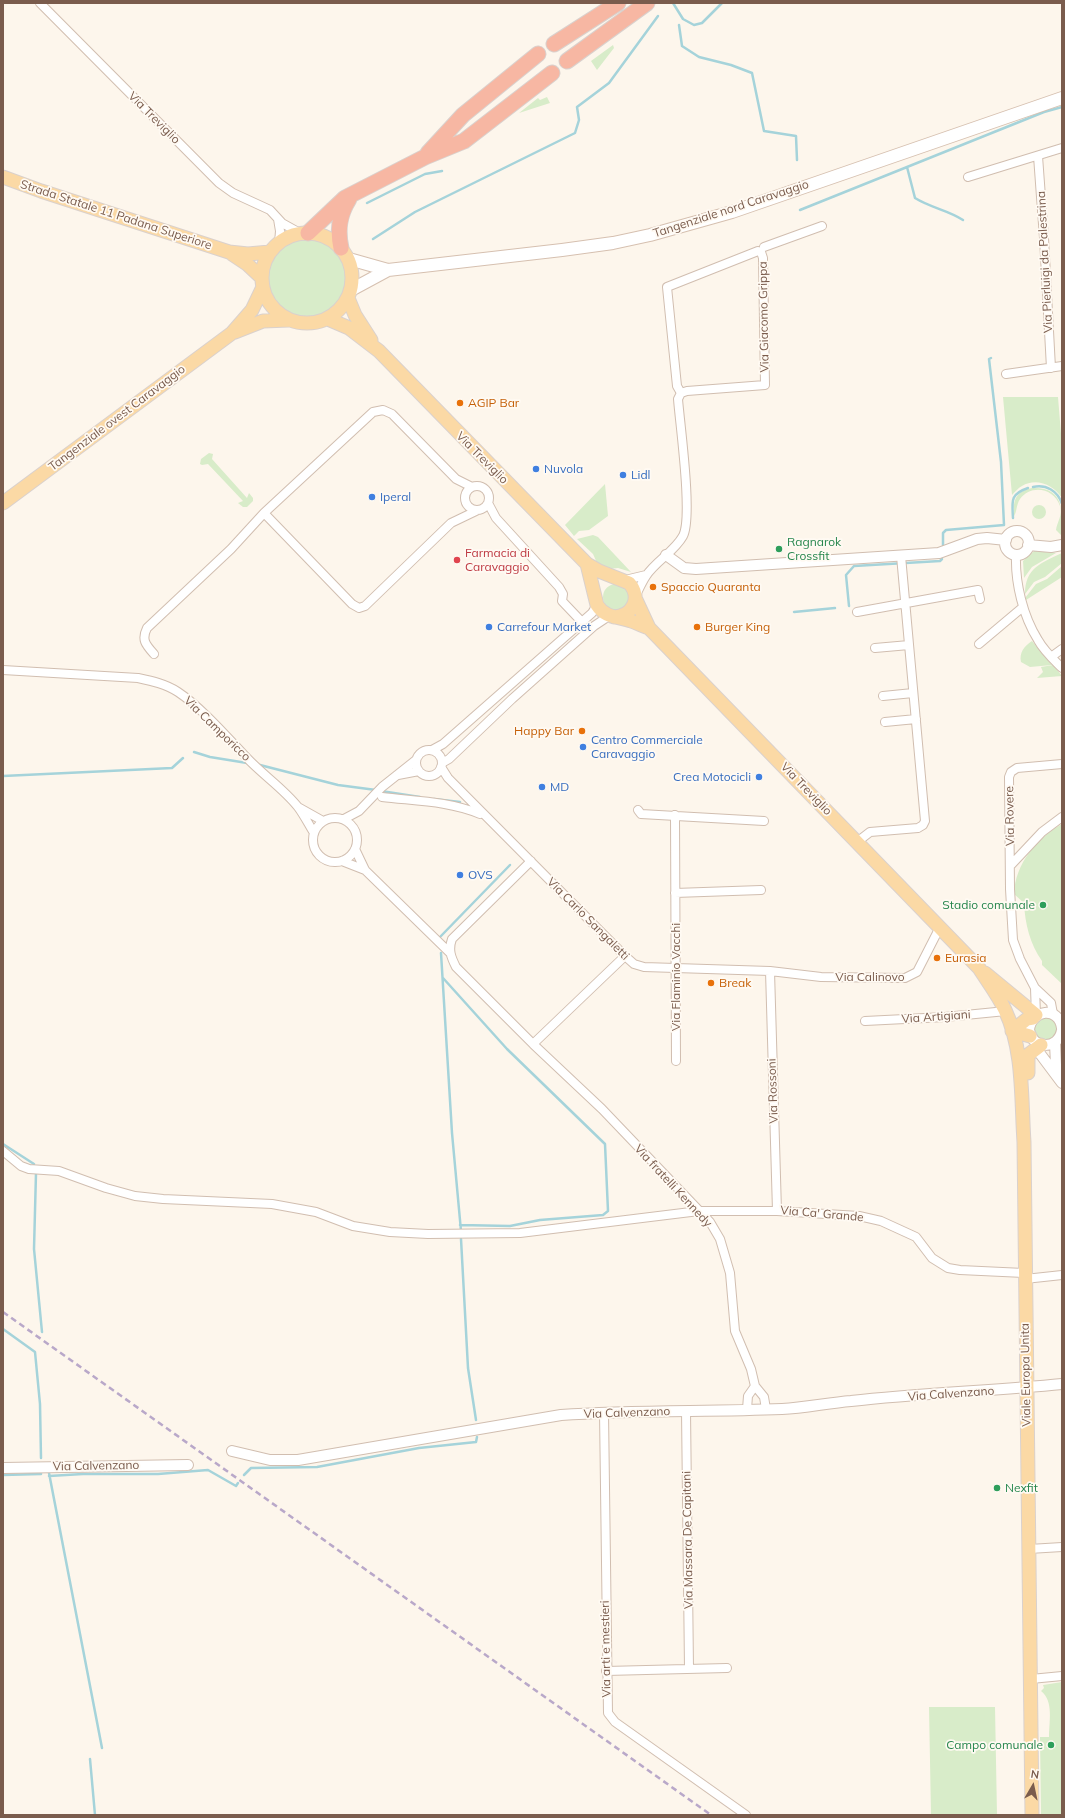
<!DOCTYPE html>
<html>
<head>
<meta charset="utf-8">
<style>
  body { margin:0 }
  #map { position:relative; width:1065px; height:1818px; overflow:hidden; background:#fdf6ec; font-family:Mulish,sans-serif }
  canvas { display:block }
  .frame { position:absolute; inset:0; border:4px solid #7a5c4d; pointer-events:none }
  .north { position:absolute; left:1013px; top:1766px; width:40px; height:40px; -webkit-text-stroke:3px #fffaf3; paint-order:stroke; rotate:9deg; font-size:11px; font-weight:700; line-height:16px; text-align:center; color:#7a5c4d }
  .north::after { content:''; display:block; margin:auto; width:14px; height:18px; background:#7a5c4d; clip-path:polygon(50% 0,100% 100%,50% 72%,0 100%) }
</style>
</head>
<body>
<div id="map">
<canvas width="1065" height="1818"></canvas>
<div class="frame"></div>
<div class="north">N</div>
</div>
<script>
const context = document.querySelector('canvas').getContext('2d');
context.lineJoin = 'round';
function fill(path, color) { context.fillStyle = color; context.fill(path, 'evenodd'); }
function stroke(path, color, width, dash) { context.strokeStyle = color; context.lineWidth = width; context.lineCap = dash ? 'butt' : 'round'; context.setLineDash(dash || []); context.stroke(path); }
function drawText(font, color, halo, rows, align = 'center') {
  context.font = font + ' Mulish,sans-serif'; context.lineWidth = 3.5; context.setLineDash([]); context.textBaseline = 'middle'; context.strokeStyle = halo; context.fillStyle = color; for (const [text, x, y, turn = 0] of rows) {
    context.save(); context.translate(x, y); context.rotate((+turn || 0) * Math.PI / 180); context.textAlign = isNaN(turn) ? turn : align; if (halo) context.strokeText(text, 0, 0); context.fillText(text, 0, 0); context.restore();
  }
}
fill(new Path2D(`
  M613,45L614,48L597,70L591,61Z
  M547,97L550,103L519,113L538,98L540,100Z
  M267 277a40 40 0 1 1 80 0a40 40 0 1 1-80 0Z
  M1003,397H1058L1062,446V498C1054,485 1036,477 1022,486C1018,488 1015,492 1012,495Z
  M209,453L213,454L212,459L247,498L249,493L253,498V501L247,507H243L238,503L243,501L208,464L202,465L200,464L201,459Z
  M605,484L608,516L589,530L579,531L574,536L565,525Z
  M1032,488C1065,487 1062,511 1062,536L1056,530C1057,522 1063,515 1060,506C1054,488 1031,484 1020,499C1016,505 1017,512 1014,516C1013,500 1015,492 1032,488Z
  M1032 512a7 7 0 1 1 14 0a7 7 0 1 1-14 0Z
  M593,535L598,537L631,572L618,568L609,569L597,563L593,554L577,539Z
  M1034,551L1056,553L1032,567L1024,578L1023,561Z
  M1062,553V563L1045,577L1034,582L1025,594C1025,568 1041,563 1062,553Z
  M1062,566V577L1026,600L1025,598L1036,584L1047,579Z
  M603 597a13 13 0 1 1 26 0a13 13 0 1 1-26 0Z
  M1032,641L1052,665L1030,667L1021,662C1019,653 1024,646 1032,641Z
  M1053,665L1062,676L1037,678L1043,672L1041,667Z
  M1062,824V984L1042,965V961C1030,944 1025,924 1024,903L1014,894C1015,864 1037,838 1062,824Z
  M1039,1017L1053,1018L1059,1031L1050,1042L1036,1039L1032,1026Z
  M1062,1682V1815H1041L1040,1737H1049C1049,1722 1054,1701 1041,1691L1044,1688L1043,1685Z
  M929,1707H995L997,1815H931Z`), '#d8ecc9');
stroke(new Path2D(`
  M673,3L683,19L694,25L702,23L722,3
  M679,25L682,46L699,57L731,65L752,73L764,131L796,136L797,160
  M907,167L915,198C931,208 948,210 963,220
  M367,203L425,174L442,171
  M800,210L1044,112L1062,107
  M373,239L415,212L575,133L579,120L577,107L609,83L658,16
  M1033,487C1046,484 1058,491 1062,504
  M1013,518C1012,501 1010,494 1028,488
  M943,545V533L946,530L1004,525L1001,462L989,359L991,358
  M849,606L846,575L854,566L940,561L942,559
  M794,612L835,608
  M194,752L210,757L247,763
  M260,765L338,785L376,790
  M3,776L172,768L183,758
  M381,791L420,797
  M434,799L460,802
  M440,937L510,865
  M441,953L452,1133L461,1231
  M443,978L507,1049L605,1144L608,1211L603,1215L540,1220L510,1226L460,1225
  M3,1144L34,1164
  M36,1173L34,1249L42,1332
  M461,1239L468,1368L476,1420
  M3,1329L35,1352L40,1404L41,1458
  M49,1473L102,1748
  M3,1475L41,1474V1472
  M244,1475L251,1468L317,1467L419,1448L476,1442L477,1437
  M49,1476L83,1474H158L208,1470L236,1486L238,1483
  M90,1759L95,1815`), '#a5d3da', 2.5);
const minor = new Path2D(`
  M40,3L219,183L233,193L270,210L282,223L300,233
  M1038,156L1044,238L1051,368
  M968,177L1062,148
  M278,219L280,231L279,243
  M764,247L822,226
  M1006,374L1062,366
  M465 498a12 12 0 1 1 24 0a12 12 0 1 1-24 0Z
  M488,503L496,518L559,587L563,594L562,601L582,622
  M264,513L352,604L359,608L365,606L451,523L476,511
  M1016,555C1015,583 1023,616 1038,640C1044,651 1054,660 1062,668
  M625,580L646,575
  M636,595C639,589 642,582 646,576C656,561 674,552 683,536C693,517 680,425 678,399L681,393L687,391L765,385L763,258L761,252L758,251L667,287L677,386L681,393
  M857,612L978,590L980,599
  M979,644L1023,607
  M875,648L909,645
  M154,654C146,645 141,640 147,628L231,549L264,513L373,412L383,410L392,414L456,479L472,487
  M1051,657L1062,649
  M3,670L138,678C152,681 166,684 178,692C202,708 227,737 247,758C263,775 284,789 298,807C304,815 309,825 314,833
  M883,696L913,693
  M885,722L916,719
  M432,750L443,744L592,613L597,605
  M416 763a13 13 0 1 1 26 0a13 13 0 1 1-26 0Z
  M442,763L449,759L512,699L594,626L609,616
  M441,767L448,778L625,956L634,964L644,967L770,971L821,977L905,978L917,972L940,927
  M398,775L419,771
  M382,797C415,801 449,801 480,814
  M298,807L323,821
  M638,810L641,814L764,821
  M675,815L676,1061
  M313 840a22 22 0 1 1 44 0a22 22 0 1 1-44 0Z
  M344,819L359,811L382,787L416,760
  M857,842L870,832L918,828L923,825L925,821L901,556
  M355,849L365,870L450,953
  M342,861L365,870
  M531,861L452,939C448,950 451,957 456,967L533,1044L602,1109L710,1222L720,1239L730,1273L735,1331L751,1369L755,1386L764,1397L766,1409
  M1010,866L1042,832L1062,817
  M675,893L761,890
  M770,971L777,1211
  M1035,988L1051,1003L1053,1014
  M1036,1015L1035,988L1020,959L1013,940L1010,889L1009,777L1011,772L1017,768L1062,764
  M865,1021L945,1017L1006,1011
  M533,1044L625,956
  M3,1151L21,1166L29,1169L59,1171L106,1188L135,1196L163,1199L272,1204L316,1212L353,1226L390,1232L428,1234L520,1233L699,1211H777L859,1216L881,1221L916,1237L932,1258L948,1268L960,1270L1024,1273
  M1025,1279L1062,1275
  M747,1409L748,1396L755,1386
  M686,1411L689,1669
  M604,1412L608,1713L615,1722L746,1815
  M1029,1549L1062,1547
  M606,1671L727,1668
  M1031,1679L1062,1676`);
const tertiary = new Path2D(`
  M1005 543a12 12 0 1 1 24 0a12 12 0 1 1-24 0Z
  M1028,545L1051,547L1062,545
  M666,555L684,568L696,569L939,553L977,539L987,538L1006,540
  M1062,1028C1059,1006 1031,1009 1029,1030C1032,1050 1059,1050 1062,1030
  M1037,1043L1038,1051L1062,1083
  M1055,1043L1056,1065L1059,1076
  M232,1451L270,1460H298L561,1415C634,1410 708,1412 782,1409C805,1408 827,1403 851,1401C921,1393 992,1391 1062,1384
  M3,1468L188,1465`);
const secondary = new Path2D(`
  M349,259L388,270
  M351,290L388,270L562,250L613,243L650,235L732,212L1062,98`);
const primary = new Path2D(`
  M3,177L41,191L229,252L248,254L270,252
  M262 278a45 45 0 1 1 90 0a45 45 0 1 1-90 0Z
  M232,254L247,264L262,278
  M348,298L355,315L371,340
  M328,319L349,328L379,351L587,564L599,571L629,583C642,597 633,616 614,617
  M235,332L263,321L289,320
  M3,503L232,333L252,310L263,287
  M587,564L597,605C606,619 618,616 631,621C637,623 643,626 649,628
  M636,600L649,628L979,968C988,982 998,995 1005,1010C1024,1050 1021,1099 1024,1142L1032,1815
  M985,973L1036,1015
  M1012,1031L1027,1019L1033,1018
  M1012,1031L1030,1036
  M1028,1073V1055L1041,1045`);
const motorway = new Path2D(`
  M554,44L618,3
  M567,61L647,3
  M428,153L463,115L538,54
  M308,233L345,198L425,157L464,141L552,73
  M341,248C337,230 339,215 349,199`);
stroke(minor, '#d1beb0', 10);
stroke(tertiary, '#d1beb0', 12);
stroke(secondary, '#d6c0b0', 14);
stroke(primary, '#dad1cd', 15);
stroke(motorway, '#dad1cd', 17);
stroke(minor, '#fff', 8);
stroke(tertiary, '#fff', 10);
stroke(secondary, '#fff', 12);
stroke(primary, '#fbd9a5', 13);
stroke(motorway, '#f7b7a3', 15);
stroke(new Path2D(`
  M3,1312L711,1815`), '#b9a8c9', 2.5, [6, 4]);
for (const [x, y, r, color] of [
  [460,403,4,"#e8710a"],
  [536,469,4,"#3f7fe0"],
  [623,475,4,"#3f7fe0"],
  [372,497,4,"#3f7fe0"],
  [779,549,4,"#2e9e5b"],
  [457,560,4,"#e0444e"],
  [653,587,4,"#e8710a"],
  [489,627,4,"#3f7fe0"],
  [697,627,4,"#e8710a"],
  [582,731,4,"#e8710a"],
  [583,747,4,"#3f7fe0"],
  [759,777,4,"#3f7fe0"],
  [542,787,4,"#3f7fe0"],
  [460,875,4,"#3f7fe0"],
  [1043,905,4,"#2e9e5b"],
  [937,958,4,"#e8710a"],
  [711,983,4,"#e8710a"],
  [997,1488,4,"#2e9e5b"],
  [1051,1745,4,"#2e9e5b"]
]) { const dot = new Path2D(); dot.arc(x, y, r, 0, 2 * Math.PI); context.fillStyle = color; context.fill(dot); stroke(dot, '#fffaf3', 1.5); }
drawText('12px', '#7a5c4d', '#fffaf3', [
  ["Via Treviglio",154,118,45],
  ["Tangenziale nord Caravaggio",731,209,-18],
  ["Strada Statale 11 Padana Superiore",116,215,18],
  ["Via Pierluigi da Palestrina",1045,262,-93],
  ["Via Giacomo Grippa",764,317,-91],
  ["Tangenziale ovest Caravaggio",117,418,-37],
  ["Via Treviglio",482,458,45],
  ["Via Camporicco",217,729,44],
  ["Via Treviglio",806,789,46],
  ["Via Rovere",1010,816,-91],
  ["Via Carlo Sangaletti",588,919,45],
  ["Via Flaminio Vacchi",676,977,-90],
  ["Via Calinovo",870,977],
  ["Via Artigiani",936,1017,-4],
  ["Via Rossoni",773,1091,-92],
  ["Via fratelli Kennedy",673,1186,47],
  ["Via Ca' Grande",822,1214,5],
  ["Viale Europa Unita",1026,1375,-91],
  ["Via Calvenzano",951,1394,-4],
  ["Via Calvenzano",627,1413,-2],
  ["Via Calvenzano",96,1466,-1],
  ["Via Massara De Capitani",688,1540,-91],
  ["Via arti e mestieri",606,1649,-91]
]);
drawText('12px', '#c56008', '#fffaf3', [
  ["AGIP Bar",468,403],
  ["Spaccio Quaranta",661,587],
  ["Burger King",705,627],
  ["Happy Bar",574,731,"right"],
  ["Eurasia",945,958],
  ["Break",719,983]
], 'left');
drawText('12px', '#366cbe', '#fffaf3', [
  ["Nuvola",544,469],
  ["Lidl",631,475],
  ["Iperal",380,497],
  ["Carrefour Market",497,627],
  ["Centro Commerciale",591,740],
  ["Caravaggio",591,754],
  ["Crea Motocicli",751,777,"right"],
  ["MD",550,787],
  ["OVS",468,875]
], 'left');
drawText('12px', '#27864d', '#fffaf3', [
  ["Ragnarok",787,542],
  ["Crossfit",787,556],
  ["Stadio comunale",1035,905,"right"],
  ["Nexfit",1005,1488],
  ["Campo comunale",1043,1745,"right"]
], 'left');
drawText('12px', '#be3a42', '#fffaf3', [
  ["Farmacia di",465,553],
  ["Caravaggio",465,567]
], 'left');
</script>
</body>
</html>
